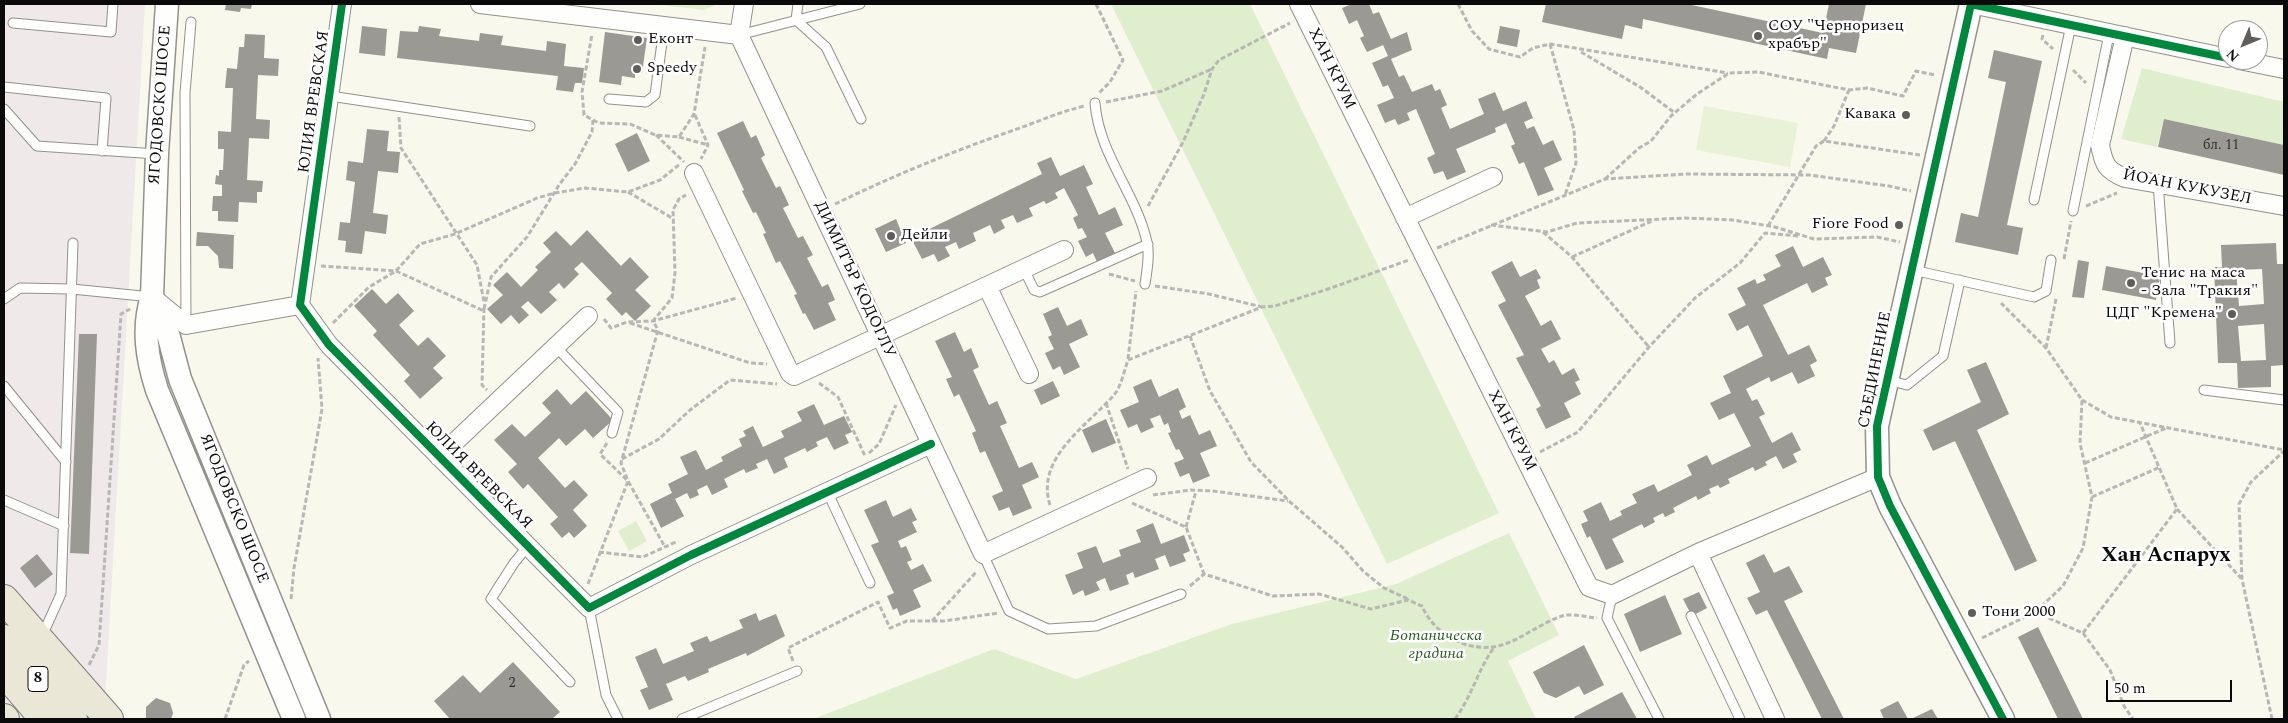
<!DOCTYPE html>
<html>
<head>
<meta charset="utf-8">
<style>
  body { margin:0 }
  #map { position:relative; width:2288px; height:723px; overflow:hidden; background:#f9f8ec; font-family:Spectral,serif }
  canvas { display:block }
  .frame { position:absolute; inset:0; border:5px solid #0a0a0a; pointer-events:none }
  .north { position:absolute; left:2218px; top:20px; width:50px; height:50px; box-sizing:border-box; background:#fff; border:1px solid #9d9d9d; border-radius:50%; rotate:225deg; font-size:14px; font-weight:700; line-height:20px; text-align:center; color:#0a0a0a }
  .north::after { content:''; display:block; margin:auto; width:18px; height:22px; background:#5e5d59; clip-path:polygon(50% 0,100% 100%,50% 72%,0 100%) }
  .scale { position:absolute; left:2106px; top:680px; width:126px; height:22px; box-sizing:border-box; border:2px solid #0a0a0a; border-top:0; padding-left:6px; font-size:15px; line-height:18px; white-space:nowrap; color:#0a0a0a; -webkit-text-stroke:4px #fff; paint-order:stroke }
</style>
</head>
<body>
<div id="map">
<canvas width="2288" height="723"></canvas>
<div class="frame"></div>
<div class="north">N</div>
<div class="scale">50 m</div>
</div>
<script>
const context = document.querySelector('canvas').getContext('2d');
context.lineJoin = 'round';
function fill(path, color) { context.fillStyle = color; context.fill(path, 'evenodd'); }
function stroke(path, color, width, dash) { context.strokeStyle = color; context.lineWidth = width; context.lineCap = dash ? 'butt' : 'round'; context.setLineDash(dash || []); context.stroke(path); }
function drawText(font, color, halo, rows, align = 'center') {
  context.font = font + ' Spectral,serif'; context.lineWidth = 5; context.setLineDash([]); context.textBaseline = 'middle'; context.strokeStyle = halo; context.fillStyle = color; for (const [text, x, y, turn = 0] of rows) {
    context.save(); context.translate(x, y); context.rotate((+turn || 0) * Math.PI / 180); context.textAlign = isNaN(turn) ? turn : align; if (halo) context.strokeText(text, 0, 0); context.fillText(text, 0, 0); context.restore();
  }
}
fill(new Path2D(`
  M4,4H145L104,719H4Z`), '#f0e9ea');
fill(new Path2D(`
  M653,4H718L704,10Z
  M1111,4H1250L1499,513L1387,564Z
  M2142,68L2284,102V145L2164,119L2157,147L2121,139Z
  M636,521L647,541L629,551L618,531Z
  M1509,533L1559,635L1508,661L1536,719H813L994,649L1076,679L1232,624L1396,584Z`), '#dfeecd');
fill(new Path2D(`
  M1704,106L1798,123L1790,167L1696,150Z`), '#e9f2d6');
fill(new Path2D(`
  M226,4H252L251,9L241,8L240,12L225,10Z
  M1352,4H1369L1373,14L1379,12L1391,39L1407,32L1412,50L1391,59L1399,77L1404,75L1412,92L1432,84L1435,91L1440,89L1447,105L1441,108L1450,129L1484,114L1478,99L1495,92L1503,111L1526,101L1533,118L1524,122L1527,129L1534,126L1543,145L1553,140L1562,160L1544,168L1554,190L1538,196L1524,162L1519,164L1511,146L1515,144L1506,123L1495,128L1496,132L1456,149L1466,172L1447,180L1443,171L1434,174L1427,158L1435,154L1416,109L1407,113L1410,120L1398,125L1395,119L1385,123L1377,105L1394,98L1388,85L1383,87L1372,63L1388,56L1383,45L1367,52L1360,38L1364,36L1357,20L1349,24L1342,8Z
  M1546,4H1687L1823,33L1829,4H1866L1856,53L1829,48L1827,59L1643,19L1642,29L1625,25L1622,39L1542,22Z
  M362,26L387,29L385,56L359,53Z
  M419,26L441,29L439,36L479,41L480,33L503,36L501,45L546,51L547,41L566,44L564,66L584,68L582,83H575L573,92L556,90L558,76L397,58L400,31L418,32Z
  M1500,26L1520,30L1517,47L1497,43Z
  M605,32L647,38L642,73H635V78L622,76L621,85L599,82Z
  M245,34L265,35L264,58L279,59L278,76L258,75L256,119L270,120L269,139L249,138L247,180L263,181L262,192H257V203L239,202L238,222L218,221V211H212L213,196H222V185L215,184L216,175L219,176V170H223L224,149H218V131L231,132L233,88H225L227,68L237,69L239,47H244Z
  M1994,50L2042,61L2007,225L2023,228L2018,255L1955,242L1961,213L1978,217L2006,82L1988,78Z
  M2164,119L2284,145V175L2158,147Z
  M743,121L751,138L756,135L765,155L761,158L776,188L780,186L789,205L783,208L798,238L803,236L813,255L807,258L822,287L828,284L835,300L828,303L836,320L814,330L805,313L803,314L794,295L797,294L780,261L776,263L763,234L766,233L756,212L753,213L742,191L744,190L717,133Z
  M367,129L389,131L387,151L400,152L398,173L378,171L373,213L388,215L386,234L365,231L362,254L345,252L346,241L338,240L340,222L350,223L355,182L346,180L348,161L363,163Z
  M637,133L650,161L628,172L615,144Z
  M1051,157L1060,176L1084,165L1093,184L1086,187L1099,215L1115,207L1123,225L1105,233L1115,253L1097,262L1093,253L1086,257L1078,241L1087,237L1082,228L1078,229L1073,218L1078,215L1064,188L1055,193L1058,198L1046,204L1044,201L1029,208L1033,216L1017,223L1013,215L1001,220L1005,228L994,234L990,225L973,233L976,241L959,249L956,242L945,247L950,256L938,262L934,254L922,259L911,238L1042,174L1037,163Z
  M896,219L906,243L886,252L875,229Z
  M587,230L621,266L630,257L649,277L635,290L651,306L635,321L626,312L622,316L606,299L612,293L582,262L574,269L579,274L564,289L559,283L549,292L557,300L541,314L528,301L521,307L529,315L519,324L511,315L501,324L487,309L503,295L493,285L507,272L521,287L538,270L535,267L551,252L543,243L556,231L571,246Z
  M197,232L234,235L233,269L219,268L218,256L208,246H196Z
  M2276,243L2277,264H2284V365L2271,366V387L2238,388L2237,363H2218L2214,267H2222L2221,245ZM2262,269L2264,304L2239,306L2236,270ZM2264,324L2266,360L2241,361L2238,326Z
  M1793,246L1803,267L1823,257L1832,275L1825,278L1828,285L1812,293L1807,283L1763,305L1788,355L1809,345L1817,361L1810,365L1815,376L1798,384L1792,372L1771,382L1769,377L1746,389L1752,401L1757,399L1765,414L1759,417L1772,443L1792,432L1801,450L1793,454L1797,462L1783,469L1776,456L1765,462L1767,465L1755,471L1753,467L1728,479L1730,483L1720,488L1718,485L1709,489L1711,493L1698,500L1696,496L1673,508L1675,512L1665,517L1663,513L1653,518L1655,522L1644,528L1642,524L1612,539L1624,562L1606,570L1590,536L1587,538L1581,524L1588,521L1583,511L1601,502L1610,521L1622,515L1620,511L1637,503L1632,494L1654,484L1658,492L1692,475L1687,465L1707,455L1712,465L1751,446L1734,413L1719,420L1710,403L1731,393L1723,376L1763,356L1748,325L1737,331L1728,314L1746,305L1737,288L1755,279L1757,284L1766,280L1763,275L1781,266L1775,255Z
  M2078,260L2089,262L2084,298L2072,297Z
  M1512,261L1520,277L1536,269L1541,278L1537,280L1540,288L1525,296L1541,326L1551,320L1561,339L1541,349L1549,363L1554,360L1562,375L1574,368L1580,380L1575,382L1581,394L1564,403L1571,417L1546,429L1536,409L1541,406L1516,358L1524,355L1498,305L1506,301L1491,272Z
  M2106,266L2160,276L2156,300L2102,290Z
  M372,289L386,304L398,293L414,311L399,325L418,346L428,337L446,356L433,368L443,378L420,399L404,381L410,375L373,335L377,331L354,306Z
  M1058,307L1067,326L1081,319L1088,335L1069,344L1080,367L1064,375L1060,366L1053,370L1045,353L1054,349L1048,337L1052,335L1043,314Z
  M955,332L964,352L971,348L979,367L973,370L989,405L997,401L1007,423L1000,426L1019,468L1032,462L1039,477L1022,485L1032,508L1013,516L1009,507L999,511L992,496L1003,491L985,451L980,453L972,433L976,431L959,394L954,397L946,379L952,377L935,341Z
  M79,334H97L89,554L70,553Z
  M1986,362L2009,414L1977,430L2037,561L2015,571L1955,441L1933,451L1923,430L1981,402L1967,370Z
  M1151,379L1159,397L1178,388L1186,407L1179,411L1182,419L1190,415L1199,435L1210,430L1217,446L1200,453L1210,476L1193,483L1189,473L1180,477L1174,463L1184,459L1179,449L1176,450L1168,433L1171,432L1168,423L1164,425L1160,415L1150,419L1154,427L1141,433L1137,424L1128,428L1120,410L1139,402L1133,387Z
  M1053,381L1060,396L1041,405L1034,390Z
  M557,389L571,405L586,391L613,420L593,438L585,429L566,446L559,438L538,458L565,488L574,480L588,495L573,510L587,526L574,538L569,532L562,538L550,524L558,517L528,484L523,489L508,472L517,464L494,440L512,424L525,437L551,413L542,403Z
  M814,404L824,425L844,416L852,432L845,435L849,443L834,450L827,437L816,442L818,446L807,452L805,448L784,458L788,467L774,474L767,459L756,464L758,468L746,473L744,469L724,479L728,487L712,495L707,485L697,490L699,495L690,499L687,493L675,499L684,516L661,528L650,504L672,493L668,484L688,474L680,457L696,450L706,470L723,461L721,457L742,446L739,439L746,436L743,431L753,426L763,447L784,437L781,431L802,421L797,412Z
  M1106,419L1116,443L1092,453L1082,430Z
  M886,500L893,517L911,508L917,520L912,522L917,532L898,541L901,548L906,546L912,560L907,562L911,570L923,564L932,581L913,590L921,607L900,616L897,608L893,610L887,596L894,593L871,545L879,542L864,510Z
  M1153,523L1161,544L1184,535L1190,551L1183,554L1186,561L1170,567L1165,555L1155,559L1159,569L1135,578L1133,572L1126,575L1129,584L1110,591L1105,578L1096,582L1100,590L1085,596L1083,590L1073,595L1065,575L1083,568L1077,553L1096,546L1103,563L1121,556L1119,550L1141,542L1136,530Z
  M37,554L53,574L35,588L20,568Z
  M1764,554L1774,573L1789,566L1803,592L1784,601L1844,719H1822L1767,610L1756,615L1747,598L1760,592L1746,563Z
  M1699,592L1707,608L1692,616L1683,599Z
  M1665,595L1682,634L1640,652L1624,614Z
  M756,613L759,621L776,614L785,636L747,656L746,653L708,669L709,672L688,681L685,676L666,684L673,700L649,710L640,690L648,687L635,657L656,648L663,664L694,651L690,643L707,636L710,642L743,628L739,620Z
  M2038,627L2083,719H2058L2018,637Z
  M1584,645L1604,685L1584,695L1579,686L1556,698L1544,693L1533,672Z
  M513,662L560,712L552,719H450L434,701L463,675L480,693Z
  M1622,692L1637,719H1576L1574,717Z
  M156,698L170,703L173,713L171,719H146V707Z
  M1898,701L1908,719H1884L1880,710Z
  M1932,709L1938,719H1911Z`), '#9b9993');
const service = new Path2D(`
  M798,4L796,20L826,47L861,119
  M13,23L111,32L113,4
  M739,35L860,4
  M4,87L106,98L102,151
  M330,96L530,126
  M609,99L646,102L655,95L664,27
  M1095,103C1099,155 1136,193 1147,242C1150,254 1147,271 1145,284
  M4,109L37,146L157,154
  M2158,183L2170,343
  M2034,200L2071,25
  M2073,211L2109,34
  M1024,269L1034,290L1040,292L1148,244
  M1913,270L2034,297L2046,291L2051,260
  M4,299L20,288L72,289L152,297
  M186,325L185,93L191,22
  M556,347L618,412L612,433
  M1887,380L1907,385L1943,356L1960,280
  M4,386L66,462
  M2204,390L2284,400
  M827,491L870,583
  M4,500L64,526
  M528,546L514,563L491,599L570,682
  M983,554L1009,611L1048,629L1096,626L1181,594
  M1612,595L1607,618L1659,719
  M589,608L606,695L618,719
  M1691,616L1740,719
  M42,636L61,594L73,243
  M682,719L797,671`);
const minor = new Path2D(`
  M342,4L300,305L329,345L589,608L691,555L931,444
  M480,4L739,35
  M744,4L739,35L983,554L1147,478
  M1299,4L1589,587L1612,595L1698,553L1775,719
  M1971,4L2228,58
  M2125,36L2100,145C2104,165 2106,170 2125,178L2284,206
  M2239,60L2284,69
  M694,173L790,373L794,376L1064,250
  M1405,218L1493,177
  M987,286L1029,374
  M157,301L186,325L300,305
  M439,457L588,316
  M1698,553L1878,477`);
const tertiary = new Path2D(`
  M167,4L157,154L152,297C142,328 147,359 157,390L294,719
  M1971,4L1877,426L1878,477L1890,506L2003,719
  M152,297L166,326L180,379L319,719`);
const primary = new Path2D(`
  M4,599L109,719
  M4,639L73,719
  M4,672L44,719
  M4,718L5,719`);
stroke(service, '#92918c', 11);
stroke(minor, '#92918c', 20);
stroke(tertiary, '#92918c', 25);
stroke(primary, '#7f7e79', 30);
stroke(new Path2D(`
  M1096,4L1123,60L1110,82L1099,93
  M1458,4L1472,31L1489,49L1520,57L1533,48L1550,44L1728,73
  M2043,35L2042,39L2053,49
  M1550,44L1574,130L1576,163L1565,195
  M1581,52L1640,87L1675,113
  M2073,70L2086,83
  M1106,102L1162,91L1212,69
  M695,115L708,145L701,159
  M399,117L401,148L477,265L484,302
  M593,120L599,123L630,124L655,135L679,137L694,114L705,47
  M656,135L684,162
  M679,137L708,145
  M1824,141L1834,126L1849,90
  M1605,179L1639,148L1651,141L1671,116L1697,94L1729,73L1758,72L1849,90L1867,88L1903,96L1916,71L1935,75
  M628,192L672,218
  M835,204C895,175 956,150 1020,128C1042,120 1062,111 1085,106
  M1148,206L1183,142L1204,94L1212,69L1219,60L1290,23
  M2086,206L2117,193
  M1491,225L1547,232L1577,223L1685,218L1733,220L1775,227L1814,239L1877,237L1900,242
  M1768,226L1816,146L1824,141L1920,155
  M1543,232L1572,257L1649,347
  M1437,248L1605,179L1686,174L1809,175L1889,186L1911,191
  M1572,257L1654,220
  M2064,259L2071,221
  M321,266L396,271L484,311
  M1109,274L1135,281
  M1155,286L1209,294L1262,307
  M484,308L482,385L487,390
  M484,309L491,277L527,237L559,185L575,164L592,132L593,120L584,115L582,92L592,34
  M604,319L611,328L627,322L653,321L737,298
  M333,323L369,287L396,271L420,244L455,234L537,198L555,193L585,188L628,192L660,180L680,164
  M630,323L750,363L767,364
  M1190,336L1210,391L1251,462L1289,501L1342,547L1363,571L1384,588L1408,599
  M2046,348L2056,299
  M1128,359L1136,291
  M819,383L838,397L865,456
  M2082,400L2111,417L2284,450
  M1106,403L1128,469
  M607,443L600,454L628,481L665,547
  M1540,452L1578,432L1649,347L1695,298L1740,263L1765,233L1799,236
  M869,453L879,444L896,405
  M622,459L659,439L690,410L730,380L777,384
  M2085,463L2166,428
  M1153,495L1191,490L1213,491L1288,501
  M2092,497L2160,467
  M1132,503L1186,527L1204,574
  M1050,505C1035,458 1087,426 1114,395C1121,387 1124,371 1128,360L1262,307L1275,306L1331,288L1409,260
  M2177,509L2241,578
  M1186,527L1196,491
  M599,552L643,557L678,541
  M588,584L628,481L621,463L658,330L653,321L672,298L675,273L673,210L679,199L686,195
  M1190,586L1204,574L1273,596L1319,594L1371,609L1408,600L1422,606C1434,634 1467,653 1498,646C1520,641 1540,623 1562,616C1571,613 1586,617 1597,618
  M291,599L294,568L322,409L318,358
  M2035,612L2083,633L2110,670L2124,706L2133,719
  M932,621L977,571
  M2083,633L2177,509L2140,423
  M1982,638L2035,612L2063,586L2083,548L2092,497L2080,443L2082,400L2046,348L2001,303
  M793,661L788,648L878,602L890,628L907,621H944L998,613
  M89,665L99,645L121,314L130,309
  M225,719L244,665L249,661
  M1455,719C1472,696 1478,669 1495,646
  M2272,719L2242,579L2239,504L2251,482L2284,451`), '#b7b7b5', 3, [5, 2.5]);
stroke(service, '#fefefc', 9);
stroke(minor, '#fefefc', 18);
stroke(tertiary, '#fefefc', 22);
stroke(primary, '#ebe7d7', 28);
stroke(new Path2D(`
  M342,4L300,305L329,345L589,608L691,555L931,444
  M2003,719L1890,506L1878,477L1877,426L1971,4L2228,58`), '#00873e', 8);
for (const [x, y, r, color] of [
  [1758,36,5,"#5e5d59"],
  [638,40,5,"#5e5d59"],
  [637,69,5,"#5e5d59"],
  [1906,115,5,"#5e5d59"],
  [1899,225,5,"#5e5d59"],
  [891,236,5,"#5e5d59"],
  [2131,283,5,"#5e5d59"],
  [2232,314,5,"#5e5d59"],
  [1972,613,5,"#5e5d59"]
]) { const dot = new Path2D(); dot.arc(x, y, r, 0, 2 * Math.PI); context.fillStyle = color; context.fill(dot); stroke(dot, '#fff', 2); }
drawText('14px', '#2e2e2c', null, [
  ["бл. 11",2221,146],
  ["2",512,684]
]);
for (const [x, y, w] of [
  [38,679,20]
]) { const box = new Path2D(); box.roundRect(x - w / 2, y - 12.5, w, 25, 4); context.fillStyle = '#fff'; context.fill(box); stroke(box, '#0a0a0a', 1); }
drawText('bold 15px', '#0a0a0a', null, [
  ["8",38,679]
]);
drawText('16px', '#0a0a0a', '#fff', [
  ["СОУ \"Черноризец",1768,27],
  ["храбър\"",1768,45],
  ["Еконт",648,40],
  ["Speedy",647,69],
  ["Кавака",1896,115,"right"],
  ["Fiore Food",1889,225,"right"],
  ["Дейли",901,236],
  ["Тенис на маса",2141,274],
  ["- Зала \"Тракия\"",2141,292],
  ["ЦДГ \"Кремена\"",2222,314,"right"],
  ["Тони 2000",1982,613]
], 'left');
drawText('16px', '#0a0a0a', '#fff', [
  ["ХАН КРУМ",1331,69,64],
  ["ЮЛИЯ ВРЕВСКАЯ",315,102,-82],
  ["ЯГОДОВСКО ШОСЕ",161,105,-86],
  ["ЙОАН КУКУЗЕЛ",2187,188,11],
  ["ДИМИТЪР КОДОГЛУ",854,280,65],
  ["СЪЕДИНЕНИЕ",1876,370,-79],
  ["ХАН КРУМ",1511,431,63],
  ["ЮЛИЯ ВРЕВСКАЯ",478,476,45],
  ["ЯГОДОВСКО ШОСЕ",233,509,68]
]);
drawText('italic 16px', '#265e1d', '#fff', [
  ["Ботаническа",1436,637],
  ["градина",1436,655]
]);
drawText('bold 21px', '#0a0a0a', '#fff', [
  ["Хан Аспарух",2166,557]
]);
</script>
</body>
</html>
